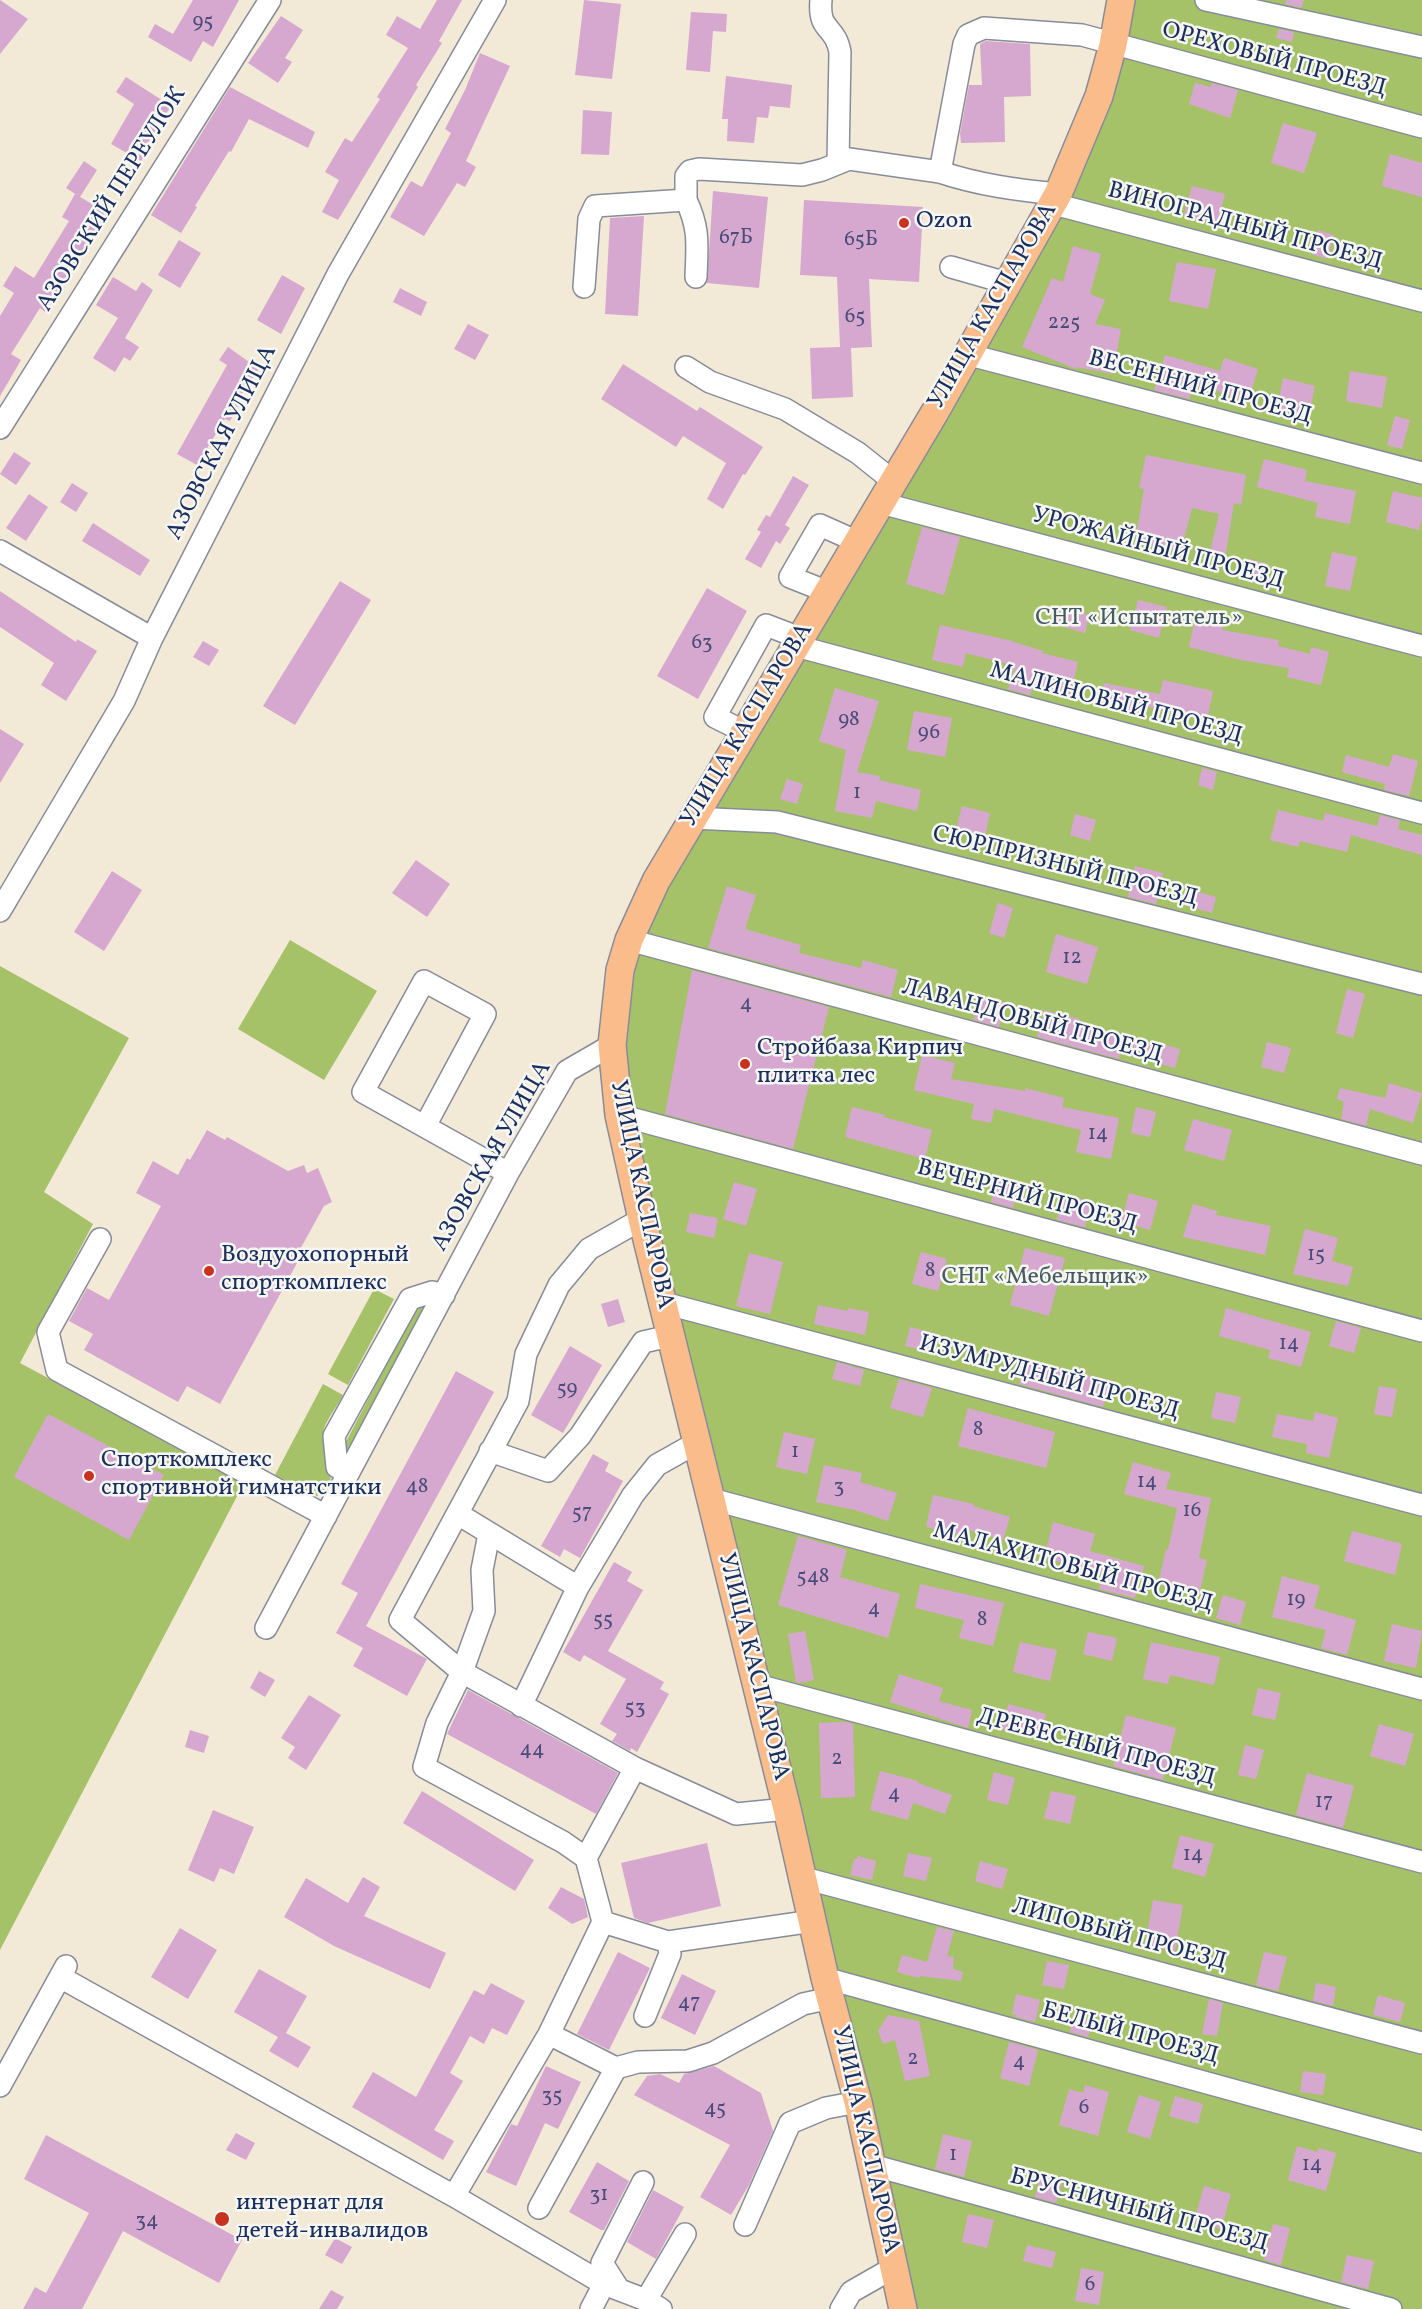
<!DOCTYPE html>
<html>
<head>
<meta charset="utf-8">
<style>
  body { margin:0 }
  canvas { display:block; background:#f3e9d7 }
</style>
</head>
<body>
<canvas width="1422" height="2309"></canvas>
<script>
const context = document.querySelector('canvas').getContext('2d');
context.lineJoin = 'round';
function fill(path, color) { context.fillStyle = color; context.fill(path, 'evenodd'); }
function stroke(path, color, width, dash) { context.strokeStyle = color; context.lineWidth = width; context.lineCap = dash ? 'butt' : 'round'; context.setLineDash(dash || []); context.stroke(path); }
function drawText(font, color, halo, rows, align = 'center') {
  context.font = font + ' Vollkorn,serif'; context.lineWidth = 5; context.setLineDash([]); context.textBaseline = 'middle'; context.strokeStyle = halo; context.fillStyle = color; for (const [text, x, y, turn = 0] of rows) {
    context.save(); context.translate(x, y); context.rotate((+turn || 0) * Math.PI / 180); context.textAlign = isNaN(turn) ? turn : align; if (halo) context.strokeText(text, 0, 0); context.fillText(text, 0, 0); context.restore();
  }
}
fill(new Path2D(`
  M1121,0H1422V2309H903L619,1115L620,970L1032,240Z
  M290,940L377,991L324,1080L238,1029Z
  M0,966L129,1038L44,1192L93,1224L20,1363L244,1483L0,1950Z
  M374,1289L394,1299L348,1385L328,1374Z
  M420,1301L427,1305L347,1457L340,1453Z
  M323,1384L343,1395C338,1405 324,1423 323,1433C319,1453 347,1488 316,1496L275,1475Z`), '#a6c268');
fill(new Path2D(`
  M0,0L28,19L0,54Z
  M193,0H239L213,47L203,41L191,62L148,37L155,24L173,34Z
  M437,0H462L439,41L442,43L416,85L418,87L338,220L322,212L339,180L325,172L345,138L352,142L380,99L377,97L408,48L386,35L397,16L420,29Z
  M584,0L621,4L612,79L575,75Z
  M1286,0H1304L1301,8L1285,4Z
  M691,12L727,14L726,32L713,31L710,72L686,70Z
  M281,16L303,30L285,58L292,62L278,83L248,63Z
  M1279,29L1294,32L1292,42L1276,38Z
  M986,41L1030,44L1031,96L1004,97L1005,142L961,143L960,133L969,85H982L980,44Z
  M480,53L510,66L466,161L476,167L465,187L457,183L424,236L390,217L411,181L422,187L451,133L445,129L465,90Z
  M726,76L792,85L790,108L770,106L768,118L757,117L754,143L727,141L728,119H722Z
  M126,77L171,106L147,144L150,145L141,161L111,144L134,104L116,92Z
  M1195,83L1211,87L1212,83L1238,90L1230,118L1189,104Z
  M230,87L315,132L308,148L249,119L231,152L229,151L195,206L197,207L181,233L151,215Z
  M583,110L612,112L609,155L581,154Z
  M1283,123L1317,133L1304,173L1271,163Z
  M1390,154L1422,163V197L1382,186Z
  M84,161L97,170L80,197L66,188Z
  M1192,186L1225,194L1217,224L1184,215Z
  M713,191L768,197L759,288L707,283Z
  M75,194L106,212L45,312L40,308L11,354L21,360L0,396V316L14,293L3,286L15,266L34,278L69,221L62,217Z
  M804,200L923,207L919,282L869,279L872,347L851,348L853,397L812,399L810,348L840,347L837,277L800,275Z
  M644,216L638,316L605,314L610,218Z
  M1318,230L1334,235L1327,259L1311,254Z
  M179,240L201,253L180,288L158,275Z
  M1073,246L1101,254L1090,294L1105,300L1095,324L1121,329L1113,374L1077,367L1076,369L1022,347L1052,278L1063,282Z
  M1177,262L1216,269L1208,309L1169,301Z
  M282,275L305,288L281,334L257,320Z
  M113,277L136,291L142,282L153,290L125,338L139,347L130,361L124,357L115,372L93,358L118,318L96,305Z
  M400,288L427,302L421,316L393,302Z
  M468,324L489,335L475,360L454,349Z
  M228,347L259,369L236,403L239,404L230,421L225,419L197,465L177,454L227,365L219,360Z
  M1165,355L1220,371L1224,358L1258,369L1248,401L1194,383L1189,399L1154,390Z
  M623,364L697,411L700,407L763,447L745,475L743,474L723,509L707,499L726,463L683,436L676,447L601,399Z
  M1350,371L1387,377L1382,408L1346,401Z
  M1283,378L1315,386L1309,415L1277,408Z
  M1395,416L1410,420L1402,449L1387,445Z
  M14,452L31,463L16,485L0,474Z
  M1146,455L1246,475L1241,505L1234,503L1225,558L1209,556L1219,514L1192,508L1181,550L1135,543L1144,489L1139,488Z
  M1264,459L1307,470L1305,481L1356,491L1350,524L1315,517L1318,503L1257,487Z
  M793,476L809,485L785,525L790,528L780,544L776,541L761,568L745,559L761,532L757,530L766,515L770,517Z
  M72,483L88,493L76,512L60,502Z
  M1393,491L1422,498V519L1419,530L1386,522Z
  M29,494L48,507L26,541L6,528Z
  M93,523L150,560L140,576L82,541Z
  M922,527L960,537L944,595L906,584Z
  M1332,552L1357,557L1350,591L1325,586Z
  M1249,559L1268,564L1262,585L1243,580Z
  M340,581L371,600L295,725L263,706Z
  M707,588L747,611L698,699L657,676Z
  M0,591L76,642L77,639L97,651L66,701L41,685L54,663L0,627Z
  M1138,600L1167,607L1159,638L1130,630Z
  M1062,608L1089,615L1085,633L1057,625Z
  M1197,610L1225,617L1222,630L1279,640L1278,646L1310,654L1311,647L1329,652L1321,685L1287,677L1289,668L1241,660L1189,647Z
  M940,625L1008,640L1043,651L1042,653L1078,662L1070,696L1033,687L1030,695L1008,689L1015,666L966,653L963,667L932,660Z
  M203,641L219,650L209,666L193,657Z
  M1163,680L1213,691L1207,720L1144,706L1142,713L1100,705L1104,683L1160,694Z
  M835,688L879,701L857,772L880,776L879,780L921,790L917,811L876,801L872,818L835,811L846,750L819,741Z
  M914,711L952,718L945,757L907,750Z
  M0,729L24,744L0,783Z
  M1393,754L1418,761L1409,796L1384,790L1385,784L1342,772L1346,755L1389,767Z
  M1202,768L1217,772L1213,790L1198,785Z
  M787,779L803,784L797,804L780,799Z
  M962,806L990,813L985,836L956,829Z
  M1278,810L1323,821L1325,813L1377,826L1380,815L1400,820L1398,829L1422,835V855L1351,835L1347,852L1300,841L1298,847L1270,840Z
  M1075,814L1096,820L1090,841L1070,835Z
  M416,860L450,884L427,917L392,893Z
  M1135,866L1163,873L1156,904L1128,897Z
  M112,871L142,890L104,951L74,932Z
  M727,886L756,895L745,929L801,945L799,953L861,968L863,960L898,970L891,997L708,948Z
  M1191,890L1216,897L1212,913L1187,906Z
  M998,903L1013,908L1004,938L989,933Z
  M1056,934L1098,947L1087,984L1046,972Z
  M692,970L829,1007L793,1149L665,1114Z
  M1347,989L1365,994L1353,1038L1336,1033Z
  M981,996L1006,1003L999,1027L973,1020Z
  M1044,1010L1080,1019L1078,1025L1150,1044L1151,1041L1180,1049L1175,1068L1120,1053L1119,1059L1037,1037Z
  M1267,1042L1291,1048L1284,1073L1261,1067Z
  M922,1055L955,1063L951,1079L1025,1091V1088L1064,1098L1062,1107L1119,1118L1111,1159L1076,1152L1081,1130L994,1109L991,1123L971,1119L974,1104L914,1090Z
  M1389,1083L1422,1093L1413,1123L1370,1109L1366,1126L1341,1119L1344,1102L1337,1099L1340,1088L1385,1098Z
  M852,1107L885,1115L884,1117L932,1130L925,1159L845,1137Z
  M1136,1107L1156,1112L1150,1137L1131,1133Z
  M1193,1119L1232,1130L1224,1161L1184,1150Z
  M207,1130L225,1140L227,1137L288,1171L304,1165L307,1173L318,1168L332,1202L324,1206L298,1253L302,1254L220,1404L187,1386L178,1402L84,1350L93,1334L69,1321L87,1288L109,1300L161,1206L136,1193L153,1161L178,1175L187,1158L190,1160Z
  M997,1179L1019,1184L1013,1208L991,1202Z
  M734,1182L757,1189L746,1226L723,1219Z
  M1129,1193L1158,1201L1150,1230L1121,1222Z
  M1062,1195L1091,1201L1085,1227L1057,1220Z
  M1193,1204L1217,1211L1216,1215L1271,1226L1265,1255L1183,1237Z
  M690,1213L718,1218L714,1238L686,1232Z
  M1305,1229L1338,1238L1332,1261L1353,1267L1348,1286L1293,1274Z
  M1025,1248L1065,1258L1049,1316L1010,1305Z
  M921,1252L947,1259L938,1291L912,1284Z
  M749,1253L783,1262L770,1314L736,1306Z
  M618,1299L625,1322L608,1327L601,1304Z
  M818,1305L848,1311V1308L869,1312L865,1335L814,1324Z
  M1226,1308L1311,1332L1301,1367L1268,1358L1270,1350L1219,1336Z
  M1336,1321L1361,1328L1354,1353L1329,1346Z
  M910,1327L938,1334L934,1353L905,1346Z
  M570,1346L602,1365L563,1433L531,1415Z
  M1024,1361L1110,1380L1103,1407L1019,1384Z
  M837,1362L864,1370L860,1386L832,1379Z
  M456,1371L494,1392L366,1626L427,1659L407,1696L353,1666L363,1648L336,1633L358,1593L341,1584Z
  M899,1379L932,1388L923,1417L890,1408Z
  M1379,1386L1397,1389L1392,1417L1374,1414Z
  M1216,1392L1241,1397L1235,1423L1211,1418Z
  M968,1408L1055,1432L1046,1468L958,1446Z
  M1315,1412L1338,1418L1329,1458L1306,1453L1307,1444L1272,1437L1277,1414L1313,1421Z
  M48,1414L164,1475L129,1540L14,1477Z
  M784,1432L815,1439L807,1474L776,1467Z
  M593,1454L609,1463L605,1471L623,1481L580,1558L564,1549L560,1557L541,1546Z
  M1133,1462L1171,1473L1166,1489L1211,1498L1199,1558L1207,1560L1199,1595L1158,1584L1166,1549L1168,1550L1177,1508L1124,1494Z
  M824,1465L862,1473L860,1482L897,1493L888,1521L855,1510L816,1502Z
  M933,1495L974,1504L973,1506L1010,1517L1003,1540L968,1530L967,1536L926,1527Z
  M1053,1522L1095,1534L1090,1551L1144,1566L1135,1598L1099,1589L1103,1574L1044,1558Z
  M1352,1531L1402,1544L1395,1575L1344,1561Z
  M798,1536L847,1550L840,1577L900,1594L888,1638L778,1605Z
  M614,1562L632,1572L627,1581L643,1590L608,1651L664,1682L660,1689L669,1694L637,1752L631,1748L630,1751L612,1741L617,1734L600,1724L626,1679L584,1655L580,1662L563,1652Z
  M1282,1576L1320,1586L1314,1608L1356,1620L1347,1655L1321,1648L1326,1630L1272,1617Z
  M920,1584L1004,1603L993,1646L959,1638L964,1620L915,1608Z
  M1223,1595L1246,1602L1240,1625L1216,1618Z
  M1392,1624L1422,1631L1416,1668L1384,1661Z
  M805,1631L814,1680L799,1683L796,1682L788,1634Z
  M1088,1632L1117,1638L1112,1661L1083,1654Z
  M1020,1642L1057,1650L1050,1681L1013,1672Z
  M1151,1642L1220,1657L1214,1685L1170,1675L1168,1684L1143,1679Z
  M259,1671L275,1680L265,1697L250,1688Z
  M899,1674L943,1688L939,1701L972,1710L968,1728L890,1702Z
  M1258,1688L1281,1693L1275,1720L1252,1715Z
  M468,1690L618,1773L596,1814L447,1734Z
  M309,1695L341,1715L306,1770L288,1758L295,1747L281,1738Z
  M1008,1704L1046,1714L1040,1738L1002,1729Z
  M1126,1715L1176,1728L1163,1780L1113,1766Z
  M847,1722L853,1724L855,1797L821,1798L819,1723Z
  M1379,1724L1414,1734L1405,1766L1370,1756Z
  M190,1730L209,1736L204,1753L185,1747Z
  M1245,1745L1264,1750L1256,1779L1238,1775Z
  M880,1771L918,1781V1783L952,1795L945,1814L913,1803L908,1820L870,1810Z
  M994,1772L1015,1778L1008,1805L987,1800Z
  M1307,1773L1354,1786L1343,1828L1296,1815Z
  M422,1791L534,1860L515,1891L403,1823Z
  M1051,1791L1076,1796L1070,1824L1044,1818Z
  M213,1810L254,1827L234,1874L220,1868L214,1882L188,1870Z
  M1180,1835L1214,1844L1205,1877L1172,1868Z
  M707,1843L721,1906L648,1923L634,1918L621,1863Z
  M908,1853L932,1858L926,1881L903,1876Z
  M858,1856L876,1861L872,1880L850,1875L854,1859H857Z
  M980,1861L1008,1869L1002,1889L975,1881Z
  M363,1877L380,1887L364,1916L446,1953L430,1989L334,1946L284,1917L306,1878L348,1903Z
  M561,1887L584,1899L588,1917L572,1924L548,1908Z
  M1153,1900L1183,1905L1175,1951L1145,1946Z
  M937,1927L954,1931L947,1956L954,1957L953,1969L963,1972L961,1981L920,1976L919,1978L897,1972L902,1955L927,1962Z
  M180,1928L217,1950L188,1999L151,1977Z
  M618,1952L650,1968L609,2050L577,2034Z
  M1264,1952L1287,1957L1278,1991L1256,1985Z
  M1047,1961L1069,1965L1064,1989L1042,1985Z
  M259,1969L307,1996L286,2033L311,2047L298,2068L269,2051L278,2037L234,2012Z
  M682,1974L716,1991L695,2035L661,2018Z
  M491,1983L525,2001L507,2035L492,2028L484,2044L470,2036L450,2073L463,2081L434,2130L454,2141L443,2160L352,2107L373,2072L416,2097L474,1990L484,1995Z
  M1316,1983L1336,1987L1333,2006L1313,2001Z
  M1016,1994L1040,2000L1035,2022L1016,2017L1017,2015L1012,2014Z
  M1378,1995L1405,2003L1400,2022L1373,2015Z
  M1209,1999L1223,2003L1217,2036L1202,2034Z
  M888,2015L919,2021L930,2076L905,2081L895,2040L883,2044L878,2031Z
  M1073,2017L1092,2021L1088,2037L1070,2032Z
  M1009,2042L1038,2050L1029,2086L1000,2078Z
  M546,2066L581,2082L558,2129L545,2123L516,2186L486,2172L511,2124L517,2126Z
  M714,2066L761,2093L773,2131L749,2185L731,2215L700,2197L730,2145L634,2095L647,2076L660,2074L679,2083L684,2074Z
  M1303,2071L1326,2074L1323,2095L1300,2092Z
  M1085,2085L1109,2092L1098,2136L1059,2125L1069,2089L1083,2093Z
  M1139,2095L1161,2102L1150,2139L1127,2132Z
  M1175,2096L1203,2104L1198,2124L1169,2116Z
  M236,2133L255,2143L246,2160L226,2150Z
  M943,2134L972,2141L964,2177L935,2169Z
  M46,2135L242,2240L219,2283L123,2231L82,2309H23L35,2287L46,2293L89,2213L24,2179Z
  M1297,2146L1317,2152L1319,2148L1336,2153L1326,2191L1288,2180Z
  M597,2162L629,2181L604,2230H601L569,2212Z
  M1041,2173L1063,2180L1056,2203L1035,2197Z
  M1204,2186L1231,2194L1221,2229L1194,2221Z
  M653,2190L684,2207L656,2259L627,2242Z
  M968,2214L994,2220L987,2248L962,2242Z
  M1273,2224L1290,2228L1281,2265L1264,2260Z
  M335,2238L352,2247L342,2264L325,2255Z
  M1027,2245L1056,2252L1052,2268L1023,2261Z
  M1347,2255L1374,2261L1368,2289L1341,2282Z
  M1081,2268L1104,2272L1099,2305L1075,2301Z
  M331,2290L344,2297L337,2309H319Z`), '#d6a8cf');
const minor = new Path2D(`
  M821,0C818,33 835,24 840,52L838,162
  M1206,0L1422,47
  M1058,194C1017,190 979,185 940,172L964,44L968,35L984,28L1082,35L1422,127
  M686,200C700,229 697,246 696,277
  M1054,204L1422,301
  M951,267L1007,283
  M584,287L589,219L595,206L686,200V176L690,171L699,169L802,175L822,170L849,159L940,172
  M966,354L1422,473
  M686,367L710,382L785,409L858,453L893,481
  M0,428L270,0
  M881,503L1422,646
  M0,551L152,638
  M828,592L790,577L820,525L858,542
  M796,646L1422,813
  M745,732L715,717L766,625L800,638
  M693,818L777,822L1422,984
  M0,911L124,701L152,638L338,274L495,0
  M629,940L1422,1154
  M619,1115L1422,1331
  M425,1126L485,1014L424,981L363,1092L508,1173
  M100,1239L48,1332L57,1370L326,1516
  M664,1303L1422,1505
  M490,1451L548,1471L580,1436L643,1342L670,1336
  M348,1474L337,1467L334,1436L410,1299L432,1292L444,1295
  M711,1499L1422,1689
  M458,1514L578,1587L633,1495L657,1465L698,1442
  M489,1534L482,1570L484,1611L462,1672L400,1620L518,1401L526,1354L559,1285L589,1249L642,1219
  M266,1628L508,1173L567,1071L612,1045
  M757,1685L1422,1862
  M521,1706L578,1587
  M586,1858L563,1842L424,1767L437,1723L462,1672L635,1768
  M804,1878L1422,2043
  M603,1922L586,1858L635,1768L736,1814L787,1809
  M668,1942L813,1921
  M60,1977L454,2196L604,2284
  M825,1978L1422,2142
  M549,2034L616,2068
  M0,2086L66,1966
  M872,2165L1391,2309
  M454,2196L549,2034L603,1922L668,1942L670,1954L645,2016
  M539,2208L616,2068L638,2062L688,2061L713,2053L803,2004L831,1998
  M745,2225L790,2123L826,2108L858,2102
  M618,2288L602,2263L643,2182
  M646,2300L685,2234
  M591,2309L604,2284L646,2300L661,2309
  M841,2309L851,2292L893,2268`);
const major = new Path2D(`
  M903,2309L858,2102L825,1978L787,1809L642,1219L619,1115L612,1045L620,970L629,940L656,881L935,412L1058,194L1099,96L1113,45L1121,0`);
stroke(minor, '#878c9a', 24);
stroke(major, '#878c9a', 30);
stroke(minor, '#fff', 21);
stroke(major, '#fabc8b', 27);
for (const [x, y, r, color] of [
  [904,223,6,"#c8321e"],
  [745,1064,6,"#c8321e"],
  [209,1271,6,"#c8321e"],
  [89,1476,6,"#c8321e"],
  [222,2219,8,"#c8321e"]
]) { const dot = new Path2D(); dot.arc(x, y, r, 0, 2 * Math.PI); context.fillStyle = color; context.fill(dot); stroke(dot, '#f6f6f2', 2); }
drawText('21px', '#4a4d7a', null, [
  ["95",203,23],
  ["67Б",736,239],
  ["65Б",861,241],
  ["65",855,318],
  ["225",1064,324],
  ["63",702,644],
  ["98",849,721],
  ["96",929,734],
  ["1",857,794],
  ["12",1072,959],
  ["4",746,1005],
  ["14",1098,1135],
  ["15",1316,1256],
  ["8",930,1272],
  ["14",1289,1345],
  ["59",567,1390],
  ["8",978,1431],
  ["1",795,1453],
  ["14",1147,1483],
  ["48",417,1488],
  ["3",839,1488],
  ["16",1192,1512],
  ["57",582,1514],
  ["548",813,1578],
  ["19",1296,1601],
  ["4",874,1610],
  ["55",603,1621],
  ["8",982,1621],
  ["53",635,1709],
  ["44",532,1751],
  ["2",837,1760],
  ["4",894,1795],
  ["17",1324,1803],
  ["14",1193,1856],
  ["47",689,2004],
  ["2",913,2060],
  ["4",1019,2063],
  ["35",552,2097],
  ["6",1084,2109],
  ["45",715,2110],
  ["1",953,2156],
  ["14",1312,2166],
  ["31",599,2196],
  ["34",147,2222],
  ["6",1090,2286]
]);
drawText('24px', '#1b2f5e', '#f6f6f2', [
  ["ОРЕХОВЫЙ ПРОЕЗД",1274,61,15],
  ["АЗОВСКИЙ ПЕРЕУЛОК",113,200,-58],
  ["ВИНОГРАДНЫЙ ПРОЕЗД",1245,228,15],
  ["УЛИЦА КАСПАРОВА",994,307,-60],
  ["ВЕСЕННИЙ ПРОЕЗД",1200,389,15],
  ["АЗОВСКАЯ УЛИЦА",223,443,-63],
  ["УРОЖАЙНЫЙ ПРОЕЗД",1158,550,15],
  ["МАЛИНОВЫЙ ПРОЕЗД",1116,705,15],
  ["УЛИЦА КАСПАРОВА",748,726,-59],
  ["СЮРПРИЗНЫЙ ПРОЕЗД",1065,868,14],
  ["ЛАВАНДОВЫЙ ПРОЕЗД",1032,1023,15],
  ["АЗОВСКАЯ УЛИЦА",493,1157,-60],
  ["УЛИЦА КАСПАРОВА",640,1195,78],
  ["ВЕЧЕРНИЙ ПРОЕЗД",1027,1198,15],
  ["ИЗУМРУДНЫЙ ПРОЕЗД",1049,1379,15],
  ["МАЛАХИТОВЫЙ ПРОЕЗД",1073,1569,15],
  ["УЛИЦА КАСПАРОВА",752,1667,76],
  ["ДРЕВЕСНЫЙ ПРОЕЗД",1096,1749,15],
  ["ЛИПОВЫЙ ПРОЕЗД",1119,1936,15],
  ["БЕЛЫЙ ПРОЕЗД",1130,2035,15],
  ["УЛИЦА КАСПАРОВА",864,2140,77],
  ["БРУСНИЧНЫЙ ПРОЕЗД",1139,2212,15]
]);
drawText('24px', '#1b2f5e', '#f6f6f2', [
  ["Ozon",916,223],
  ["Стройбаза Кирпич",757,1050],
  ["плитка лес",757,1078],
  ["Воздуохопорный",221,1257],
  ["спорткомплекс",221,1285],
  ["Спорткомплекс",101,1462],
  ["спортивной гимнатстики",101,1490],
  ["интернат для",236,2205],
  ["детей-инвалидов",236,2233]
], 'left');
drawText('24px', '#455b61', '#f6f6f2', [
  ["СНТ «Испытатель»",1139,620],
  ["СНТ «Мебельщик»",1045,1279]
]);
</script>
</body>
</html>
